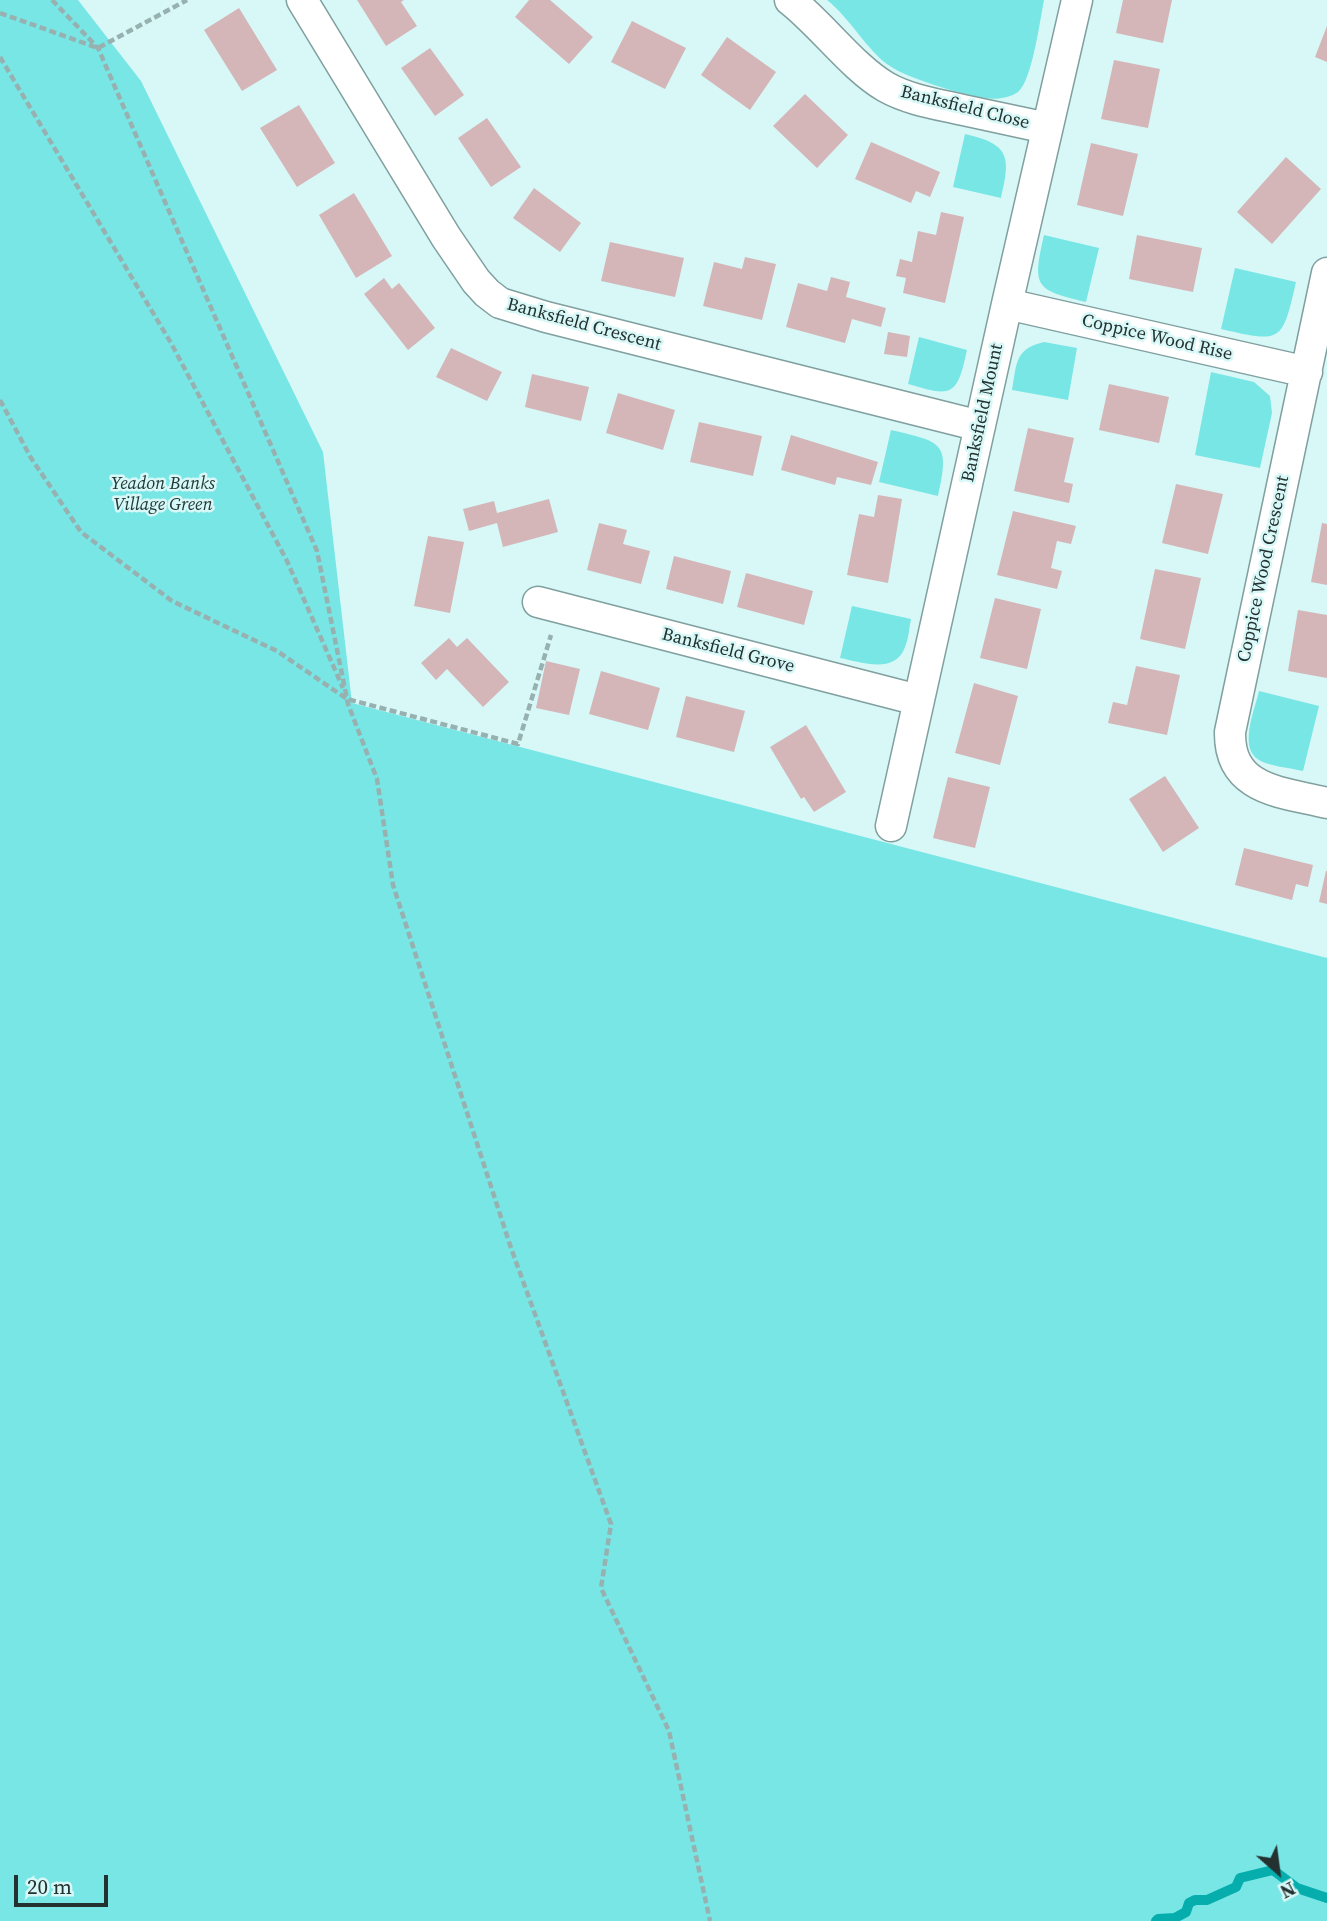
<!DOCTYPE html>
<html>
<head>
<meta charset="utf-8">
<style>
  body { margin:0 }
  #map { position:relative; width:1327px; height:1921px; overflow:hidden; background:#d7f8f7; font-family:"Source Serif 4",serif }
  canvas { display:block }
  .north { position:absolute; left:1243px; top:1837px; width:70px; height:70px; -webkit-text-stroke:5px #d7f8f7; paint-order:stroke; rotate:152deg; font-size:19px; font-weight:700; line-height:28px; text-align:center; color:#243131 }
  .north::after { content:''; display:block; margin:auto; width:24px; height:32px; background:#243131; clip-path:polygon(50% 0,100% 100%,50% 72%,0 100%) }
  .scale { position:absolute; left:14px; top:1875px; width:94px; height:32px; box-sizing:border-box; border:4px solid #243131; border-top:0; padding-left:9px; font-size:21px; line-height:24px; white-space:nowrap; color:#243131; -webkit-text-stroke:5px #d7f8f7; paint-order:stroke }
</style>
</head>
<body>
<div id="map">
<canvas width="1327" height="1921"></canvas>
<div class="north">N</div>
<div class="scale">20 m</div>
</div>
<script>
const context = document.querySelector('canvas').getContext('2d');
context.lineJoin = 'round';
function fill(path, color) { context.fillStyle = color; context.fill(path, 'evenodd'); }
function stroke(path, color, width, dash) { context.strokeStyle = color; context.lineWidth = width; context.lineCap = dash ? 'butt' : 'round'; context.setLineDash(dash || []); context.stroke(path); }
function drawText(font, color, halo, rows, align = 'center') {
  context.font = font + ' "Source Serif 4",serif'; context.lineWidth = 5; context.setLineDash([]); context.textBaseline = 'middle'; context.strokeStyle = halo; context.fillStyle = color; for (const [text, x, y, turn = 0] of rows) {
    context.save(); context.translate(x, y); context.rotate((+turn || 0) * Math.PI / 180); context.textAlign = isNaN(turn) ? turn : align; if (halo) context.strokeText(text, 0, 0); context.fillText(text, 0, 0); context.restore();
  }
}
fill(new Path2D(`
  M0,0H78L141,81L323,452L352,703L1327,958V1921H0Z
  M827,0H1044C1040,20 1032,81 1018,92C1010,98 995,100 986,98C966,96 906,78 890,66C868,52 850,18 827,0Z
  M965,134C1010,144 1011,157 1001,198L953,187Z
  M1044,235L1099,248L1086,302C1035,290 1032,287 1044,235Z
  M1235,268L1296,282C1282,343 1282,343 1221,329Z
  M919,337L967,350C957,397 952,397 908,384Z
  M1044,342L1077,348L1068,400L1012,390C1017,364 1014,349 1044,342Z
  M1211,372L1254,382L1270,396L1272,413L1260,468L1195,455Z
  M891,430C941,442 951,441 938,496L879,482Z
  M852,606L911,619C909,628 909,638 905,647C895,675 861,662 840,658Z
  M1259,691L1319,706L1303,771C1291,768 1268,766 1259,760C1238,748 1255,709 1259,691Z`), '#79e6e6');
stroke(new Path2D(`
  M1156,1921L1158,1919L1175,1918L1186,1912L1189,1903L1195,1900H1207L1236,1887L1240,1878L1273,1870L1297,1888L1327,1898`), '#06adad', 10);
fill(new Path2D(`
  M357,0H404L401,2L417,26L386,46Z
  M529,0H550L593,37L569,64L515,17Z
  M1123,0H1172L1163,43L1116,33Z
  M239,8L277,70L242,91L204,30Z
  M632,21L686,48L665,89L611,62Z
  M1327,26V62L1315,57Z
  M727,37L776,72L750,110L701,75Z
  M430,48L464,95L435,116L401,68Z
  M1114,60L1160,69L1148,128L1101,119Z
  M805,94L848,135L817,168L773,126Z
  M299,105L335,163L297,187L260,128Z
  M487,118L521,167L491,187L458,138Z
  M871,142L940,172L930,197L916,191L911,203L855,179Z
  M1091,143L1138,154L1123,216L1077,205Z
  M1286,157L1321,189L1272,244L1237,212Z
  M534,188L581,223L560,252L513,218Z
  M354,193L392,256L356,278L319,215Z
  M941,212L964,217L945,303L903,293L906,278L896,276L900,259L912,262L918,231L936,235Z
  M1137,235L1202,248L1193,292L1129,279Z
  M610,242L684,258L675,297L601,281Z
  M745,257L776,264L762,320L703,306L714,262L742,269Z
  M831,277L850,282L846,297L886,308L881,327L852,319L845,343L786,327L798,283L827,291Z
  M384,278L392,289L399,283L435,328L408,350L364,294Z
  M888,332L910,336L907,357L884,354Z
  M451,348L502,372L487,401L436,377Z
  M532,374L589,387L581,421L525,407Z
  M1109,384L1169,397L1159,443L1099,430Z
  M618,393L675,410L663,450L606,433Z
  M699,422L762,436L753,476L690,462Z
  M1028,428L1074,438L1064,482L1073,484L1069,503L1014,491Z
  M791,435L878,462L871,485L837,477L835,485L781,470Z
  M1176,484L1223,494L1208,554L1162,543Z
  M878,495L902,499L888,583L847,575L859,514L874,517Z
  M549,499L558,532L503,547L497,523L469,531L463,509L494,501L497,513Z
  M1013,511L1076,526L1071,544L1057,541L1051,568L1062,571L1057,589L997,575Z
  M599,523L627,530L623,544L650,551L641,584L587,570Z
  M1322,523L1327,524V585L1311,582Z
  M428,536L464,542L450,613L414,606Z
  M674,556L731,571L723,604L666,589Z
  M1155,569L1201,578L1185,649L1140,639Z
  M746,573L813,591L804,625L737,607Z
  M995,598L1041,609L1027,669L980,658Z
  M1298,610L1327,615V678L1288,671Z
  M449,638L457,647L467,638L509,682L483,707L447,669L436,680L421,663Z
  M546,661L580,669L569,715L536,708Z
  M1136,666L1180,675L1167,735L1108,723L1113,702L1127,705Z
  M601,671L660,688L648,730L589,714Z
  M974,683L1018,696L1000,765L955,753Z
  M686,696L745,711L734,752L676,737Z
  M806,725L846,792L814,812L804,797L801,799L770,747Z
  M1165,776L1199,828L1163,852L1129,799Z
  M948,777L990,787L975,848L933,838Z
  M1244,848L1313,865L1308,887L1296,884L1292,900L1235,885Z
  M1326,871H1327V904L1319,902Z`), '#d4b6b9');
const street = new Path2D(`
  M302,0L446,237L476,281L487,293L500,303L546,317L980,426
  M790,0C822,25 853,68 886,87C909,100 937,104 963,110C991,116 1019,122 1047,128
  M1327,273L1230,732C1229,791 1282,792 1327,803
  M1007,304L1307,372
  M538,602L918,700
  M891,826L1007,304L1077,0`);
stroke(street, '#809f9f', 33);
stroke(new Path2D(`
  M52,0L98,48L317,551L348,704L377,779L393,885L511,1248L611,1524L601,1588L669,1731L710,1921
  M0,13L98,48L187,0
  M0,57L171,343L287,561L343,688
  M0,400L31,458L81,532L172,601L277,651L347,699L518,744L551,635`), '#97b1b0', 4.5, [7, 3.5]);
stroke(street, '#fff', 30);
drawText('18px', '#243131', '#d7f8f7', [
  ["Banksfield Close",965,108,14],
  ["Banksfield Crescent",584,325,15],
  ["Coppice Wood Rise",1157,338,13],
  ["Banksfield Mount",983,413,-78],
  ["Coppice Wood Crescent",1264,569,-78],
  ["Banksfield Grove",728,651,14]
]);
drawText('italic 18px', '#213838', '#d7f8f7', [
  ["Yeadon Banks",163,484],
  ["Village Green",163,505]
]);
</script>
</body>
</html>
